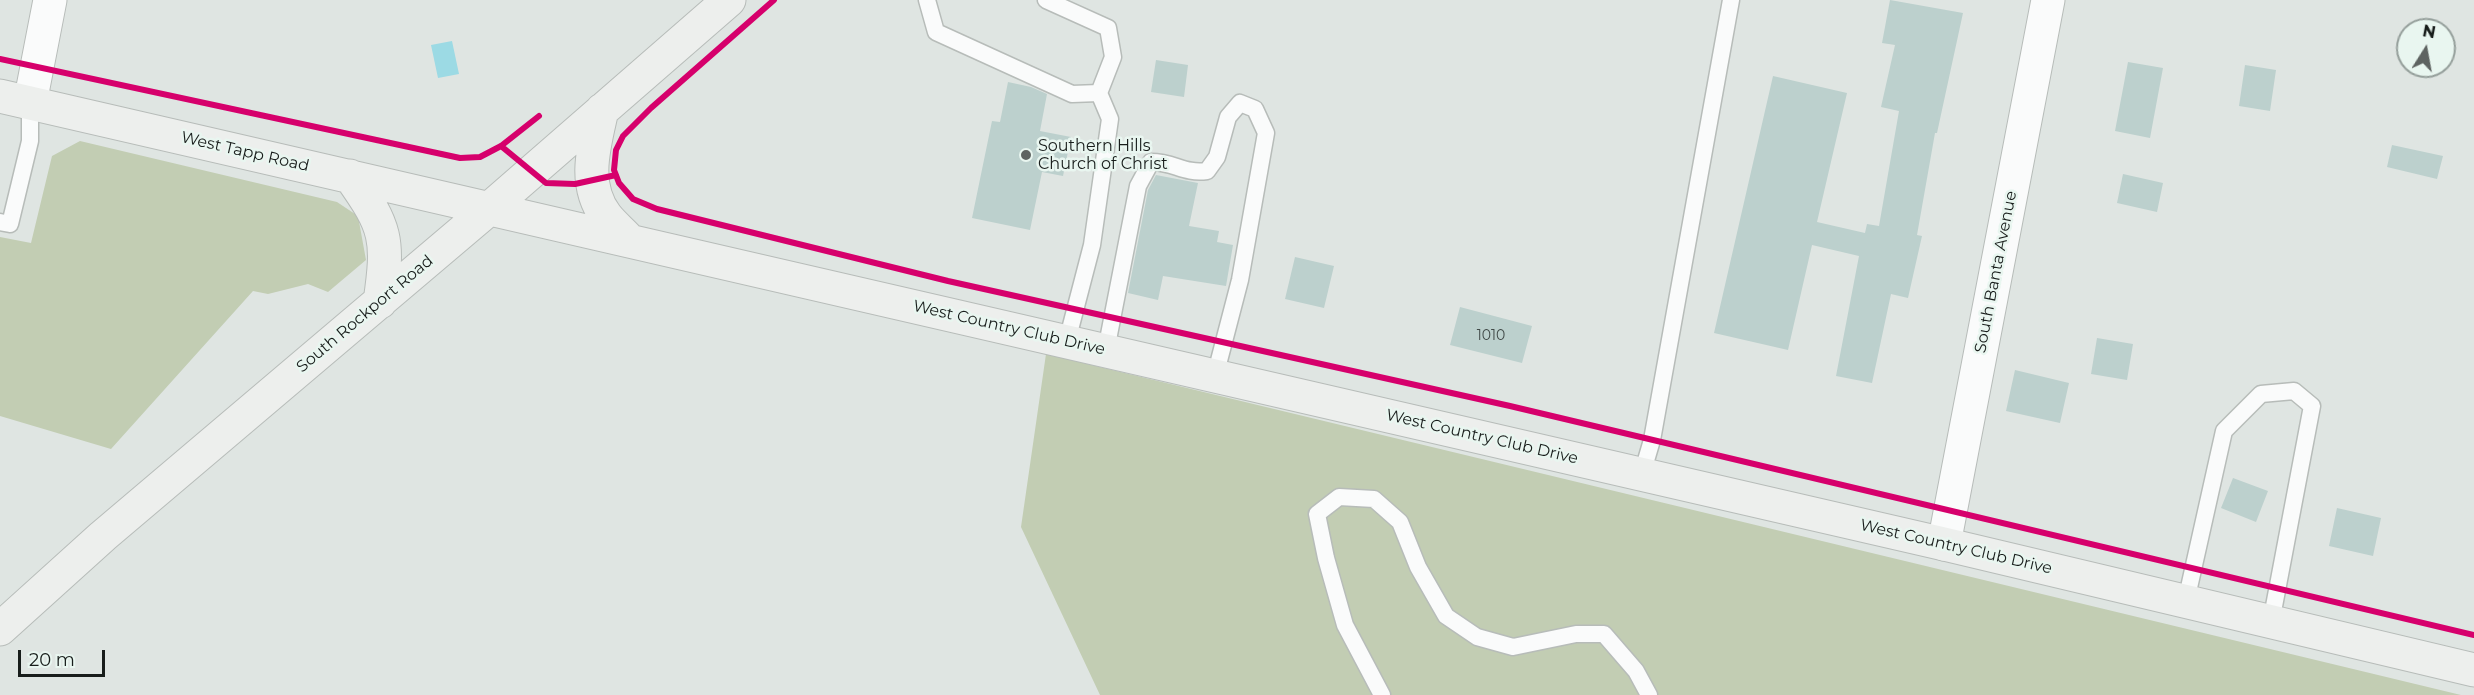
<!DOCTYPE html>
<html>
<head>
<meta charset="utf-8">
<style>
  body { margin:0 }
  #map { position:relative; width:2474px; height:695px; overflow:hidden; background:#dfe5e2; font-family:Montserrat,sans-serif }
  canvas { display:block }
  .north { position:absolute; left:2396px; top:18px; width:60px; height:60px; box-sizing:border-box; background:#e9f6f0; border:2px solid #959f9b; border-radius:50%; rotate:11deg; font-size:16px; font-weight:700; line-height:24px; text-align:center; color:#181d1b }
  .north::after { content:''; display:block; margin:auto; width:21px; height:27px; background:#5e6361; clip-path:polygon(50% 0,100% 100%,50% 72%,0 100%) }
  .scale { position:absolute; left:18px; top:650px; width:87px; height:27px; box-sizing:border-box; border:3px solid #181d1b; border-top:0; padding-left:8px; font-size:18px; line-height:21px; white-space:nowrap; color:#181d1b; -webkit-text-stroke:4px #e9f6f0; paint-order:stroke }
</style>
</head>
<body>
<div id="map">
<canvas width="2474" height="695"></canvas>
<div class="north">N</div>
<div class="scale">20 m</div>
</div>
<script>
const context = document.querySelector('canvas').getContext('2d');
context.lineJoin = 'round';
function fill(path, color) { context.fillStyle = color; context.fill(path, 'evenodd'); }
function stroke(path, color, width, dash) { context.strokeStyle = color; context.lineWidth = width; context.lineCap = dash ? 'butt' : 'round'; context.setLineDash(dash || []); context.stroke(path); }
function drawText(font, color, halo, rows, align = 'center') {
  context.font = font + ' Montserrat,sans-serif'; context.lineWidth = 5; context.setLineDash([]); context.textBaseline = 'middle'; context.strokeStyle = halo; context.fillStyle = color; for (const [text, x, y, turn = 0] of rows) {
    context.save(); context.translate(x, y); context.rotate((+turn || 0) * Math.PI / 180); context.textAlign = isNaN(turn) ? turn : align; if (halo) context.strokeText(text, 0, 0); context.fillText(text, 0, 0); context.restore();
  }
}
fill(new Path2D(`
  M80,141L337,202L358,216L366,260L328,292L308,284L268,294L253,291L111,449L0,416V237L31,243L52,156Z
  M1046,354L2461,695H1100L1021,527Z`), '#c2cdb3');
fill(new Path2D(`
  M452,41L459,74L438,78L431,45Z`), '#9cdae4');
fill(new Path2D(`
  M1890,0L1963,13L1937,133H1935L1917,235L1922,236L1908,298L1891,294L1872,383L1836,376L1859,256L1812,245L1788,350L1714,333L1773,76L1847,93L1817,222L1865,233L1867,224L1879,226L1899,111L1881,107L1895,45L1882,43Z
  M1156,60L1188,65L1184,97L1151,92Z
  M2128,62L2163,68L2150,138L2115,131Z
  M2245,65L2276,70L2270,111L2239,106Z
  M1008,82L1031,87L1047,94L1040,131L1071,137L1063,176L1042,172L1030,230L972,218L992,121L1000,122Z
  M2392,145L2443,156L2437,179L2387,167Z
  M2123,174L2163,183L2157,212L2117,203Z
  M1156,175L1198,183L1189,226L1219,231L1217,242L1233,245L1226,286L1163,276L1158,300L1128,293L1148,190Z
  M1295,257L1334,266L1324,308L1285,299Z
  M1460,307L1532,326L1522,363L1450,345Z
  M2097,338L2133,344L2127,380L2091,374Z
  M2015,370L2069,383L2060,423L2006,411Z
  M2233,478L2268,491L2256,522L2221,508Z
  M2337,508L2381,518L2373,556L2329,546Z`), '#bcd0cd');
const lane = new Path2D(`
  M927,0L936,32L1072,94L1099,93L1113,57L1108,28L1046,0
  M0,222L10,224L30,141V103
  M1067,341L1092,245L1110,119L1099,93
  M1106,350L1138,186L1151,162C1175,162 1183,174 1207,171L1217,157L1228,117L1240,103L1255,109L1266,133L1240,280L1215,376
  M1642,474L1652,440L1731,0
  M2186,601L2224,431L2261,394L2294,391L2312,406L2271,622
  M1382,695L1345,625L1326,558L1317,514L1339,497L1374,499L1400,522L1418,567L1446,616L1477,637L1513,647L1576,634H1604L1636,671L1649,695`);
const street = new Path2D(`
  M30,103L50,0
  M1944,544L2048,0`);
const secondary = new Path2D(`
  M0,96L1944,544L2474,670
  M602,110C594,146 582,184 606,216C613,225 622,232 629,240
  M350,176C387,228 389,239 380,302
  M0,629L103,536L490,208L729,0`);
stroke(lane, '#b7bcb9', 19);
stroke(street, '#b7bcb9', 35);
stroke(secondary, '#b7bcb9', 35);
stroke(lane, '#fafbfb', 16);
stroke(street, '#fafbfb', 33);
stroke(secondary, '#edefed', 33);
stroke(new Path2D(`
  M774,0L651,108L623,136L616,150L614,170L619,183L633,199L657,209L948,281L1510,406L2474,635
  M0,59L460,158L480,157L501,146L539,116
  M501,146L546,183L575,184L616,175`), '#d6006c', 6);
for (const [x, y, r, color] of [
  [1026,155,6,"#5e6361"]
]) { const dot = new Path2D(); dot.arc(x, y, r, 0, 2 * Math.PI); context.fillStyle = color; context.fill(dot); stroke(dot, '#e9f6f0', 2); }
drawText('14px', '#414a48', null, [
  ["1010",1491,336]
]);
drawText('16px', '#181d1b', '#e9f6f0', [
  ["Southern Hills",1038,146],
  ["Church of Christ",1038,164]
], 'left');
drawText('16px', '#181d1b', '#e9f6f0', [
  ["West Tapp Road",245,152,13],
  ["South Banta Avenue",1996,272,-79],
  ["South Rockport Road",365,314,-40],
  ["West Country Club Drive",1009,328,13],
  ["West Country Club Drive",1482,437,13],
  ["West Country Club Drive",1956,547,13]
]);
</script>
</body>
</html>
